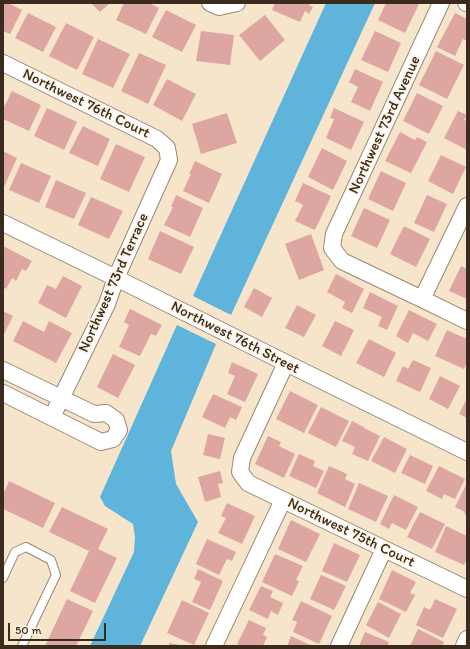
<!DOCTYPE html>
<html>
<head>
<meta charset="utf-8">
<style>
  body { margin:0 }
  #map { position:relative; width:470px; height:649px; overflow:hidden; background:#f6e5cb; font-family:Itim,sans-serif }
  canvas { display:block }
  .frame { position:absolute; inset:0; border:4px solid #3b2a1e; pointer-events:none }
  .scale { position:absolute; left:8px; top:623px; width:98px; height:18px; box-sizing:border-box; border:2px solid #3b2a1e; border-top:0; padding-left:5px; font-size:12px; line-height:14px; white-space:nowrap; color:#3b2a1e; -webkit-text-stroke:3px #fcf5e5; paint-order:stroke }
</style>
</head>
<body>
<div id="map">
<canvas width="470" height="649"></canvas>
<div class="frame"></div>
<div class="scale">50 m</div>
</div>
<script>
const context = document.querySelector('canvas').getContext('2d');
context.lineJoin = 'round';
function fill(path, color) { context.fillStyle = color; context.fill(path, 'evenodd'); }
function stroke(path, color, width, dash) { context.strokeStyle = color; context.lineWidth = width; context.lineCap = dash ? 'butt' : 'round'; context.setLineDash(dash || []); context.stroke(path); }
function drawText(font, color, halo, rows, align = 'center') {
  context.font = font + ' Itim,sans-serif'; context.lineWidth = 3.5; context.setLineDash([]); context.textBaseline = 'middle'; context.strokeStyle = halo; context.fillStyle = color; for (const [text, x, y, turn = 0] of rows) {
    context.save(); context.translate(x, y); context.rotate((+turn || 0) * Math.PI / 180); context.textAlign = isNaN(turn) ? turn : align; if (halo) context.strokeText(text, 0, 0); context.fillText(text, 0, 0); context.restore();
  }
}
fill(new Path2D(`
  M326,3H375L231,315L193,296Z
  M177,325L216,344L171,451L176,484L198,522L140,646H90L134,552L135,537L133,524L105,506L100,497Z`), '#5eb4da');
fill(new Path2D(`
  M3,3H8L22,10L10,34L3,31Z
  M91,3H110L100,12Z
  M124,3H149L159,8L146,34L116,20Z
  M275,3H310L309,5L313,7L309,14L305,11L300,22L272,10Z
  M386,3H416L419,4L405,33L378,20Z
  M166,10L196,25L182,52L152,37Z
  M28,13L56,27L43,52L15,38Z
  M455,13L467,19V41L463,39L455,56L437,47Z
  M265,15L285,40L260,61L239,35Z
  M66,23L94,37L77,70L49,56Z
  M201,31L234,35L230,65L196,61Z
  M375,31L401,43L388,72L361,60Z
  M98,39L130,54L113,88L82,74Z
  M436,51L464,65L447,99L419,85Z
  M139,53L166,65L148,104L121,91Z
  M355,69L383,82L370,111L351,102L358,87L349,82Z
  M167,79L196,94L182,121L153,105Z
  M12,91L41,105L29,131L3,119V109Z
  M417,93L443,106L429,134L403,121Z
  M47,108L77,122L64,150L34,136Z
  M334,108L364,122L351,150L326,138L334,119L330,118Z
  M458,111L467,115L464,120L467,121V150L444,138Z
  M227,113L237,143L201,154L192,124Z
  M83,126L110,139L98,166L69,153Z
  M400,132L415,140L417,137L427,142L411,173L385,161Z
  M116,144L145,157L129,192L100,179Z
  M322,148L347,161L333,190L308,177Z
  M3,151L17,158L4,187H3Z
  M441,155L466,167L453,194L428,181Z
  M195,161L222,174L209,203L183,191L191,174H189Z
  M21,163L51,176L39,203L9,190Z
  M381,171L406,183L393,211L368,199Z
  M56,180L86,193L74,219L45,207Z
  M303,183L331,196L315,230L295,221L303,205L295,201Z
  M176,195L203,208L190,237L164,225L173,207H171Z
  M427,195L447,204L434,232L414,223Z
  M91,197L123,211L109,239L78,225Z
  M364,208L390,220L377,248L351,236Z
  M404,226L430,239L416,267L390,254Z
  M160,231L194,247L181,274L148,259Z
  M311,234L324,270L299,280L285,244Z
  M3,246L32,261L26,271L22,269L16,281L12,278L6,289L3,287Z
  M461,266L467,269V299L449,291Z
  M336,274L364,289L352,313L342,308L345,302L327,292Z
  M63,276L82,286L66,318L38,303L47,285L56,289Z
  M254,288L272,298L262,317L244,307Z
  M370,292L398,306L387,330L378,326L382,317L363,308Z
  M297,305L316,315L304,337L285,328Z
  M130,309L162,325L156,336L151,334L140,356L119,347L129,325L124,322Z
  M409,310L437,324L428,341L413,333L408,343L396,336Z
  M3,311L13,316L3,336Z
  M23,321L44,332L49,321L72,333L56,363L13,341Z
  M335,321L354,330L341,356L322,346Z
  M447,330L467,339V362L464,369L435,356Z
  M369,339L396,353L384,377L356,363Z
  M113,354L135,365L118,398L97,387Z
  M413,360L431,368L420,392L396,381L403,366L408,369Z
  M232,362L258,374L245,402L227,394L235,376L228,373Z
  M440,376L460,386L448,409L429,399Z
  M290,391L318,405L304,433L276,419Z
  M213,394L242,407L236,420L230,417L225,428L202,417Z
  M467,398V418L459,414Z
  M321,407L349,421L336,447L308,433Z
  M352,421L364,427V428L380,436L368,461L352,454L355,447L342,441Z
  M208,434L225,438L220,459L203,455Z
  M268,436L281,442L279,446L295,454L284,478L255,464Z
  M384,437L407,449L395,473L371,461Z
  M299,454L315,461L313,466L324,471L316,488L289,476Z
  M410,455L433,466L425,484L401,473Z
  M329,466L347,474L345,479L355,484L345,507L317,493Z
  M439,466L465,479L455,499L444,494L442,499L426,491Z
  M220,471L223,483L218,484L221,497L205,502L198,477Z
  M9,481L55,503L43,528L3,509V495Z
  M359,483L388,496L376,522L348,509Z
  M467,483V515L464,514L465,512L455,507Z
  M394,495L418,507L406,530L392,523L389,529L380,524Z
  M227,503L255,516L242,544L218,533L226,518L221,516Z
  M62,507L108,529L98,549L117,558L95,603L70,591L89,551L49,532Z
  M420,512L445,524L432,549L407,537Z
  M291,520L320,534L306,562L278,549Z
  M446,526L467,536V559L464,565L435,552Z
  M207,539L236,552L232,561L227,559L219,575L196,564Z
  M334,543L360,555L347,582L322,571Z
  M275,554L303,566L296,580L299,581L292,596L262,582Z
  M198,569L223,581L210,610L192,602L201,582L194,579Z
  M392,570L416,582L410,593L415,595L406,612L379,599Z
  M321,575L346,586L334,610L310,599Z
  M261,586L273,591L270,597L283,603L278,615L271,611L268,619L249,610Z
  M67,599L93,611L76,646H45Z
  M435,599L457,609L443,638L416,625L424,607L430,610Z
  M182,600L209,613L194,645L167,633Z
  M301,601L332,616L319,644L293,632L297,622L292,620Z
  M378,602L401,614L389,638L366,625Z
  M249,620L266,628L263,635L267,637L263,646H242L237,644Z
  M418,629L444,642L442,646H410Z
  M365,632L389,642L387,646H359Z
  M291,636L312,646H287Z
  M169,643L181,645V646H169Z`), '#dea6a0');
const service = new Path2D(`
  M3,578L15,552L26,547L51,560L56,575L22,646`);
const minor = new Path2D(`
  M210,3L219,7L237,3
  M441,3L334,234L332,248L342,261L422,299L467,321
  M466,3H467
  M3,63L157,139L167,148L169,160L116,278L107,304L52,417
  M3,223L116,278L286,363L467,452
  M422,299L467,206
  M286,363L242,458L240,472L248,483L467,589
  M3,370L61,398L94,414L106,413L116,420L119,430L113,439L101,442L3,393
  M214,646L283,500
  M339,646L384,549
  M464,646L467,639`);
stroke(service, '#988874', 10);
stroke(minor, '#988874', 18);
stroke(service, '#fff', 8);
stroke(minor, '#fff', 16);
drawText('15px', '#3b2a1e', '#fcf5e5', [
  ["Northwest 76th Court",86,104,26],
  ["Northwest 73rd Avenue",385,125,-65],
  ["Northwest 73rd Terrace",114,283,-66],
  ["Northwest 76th Street",235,338,27],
  ["Northwest 75th Court",351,533,26]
]);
</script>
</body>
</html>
